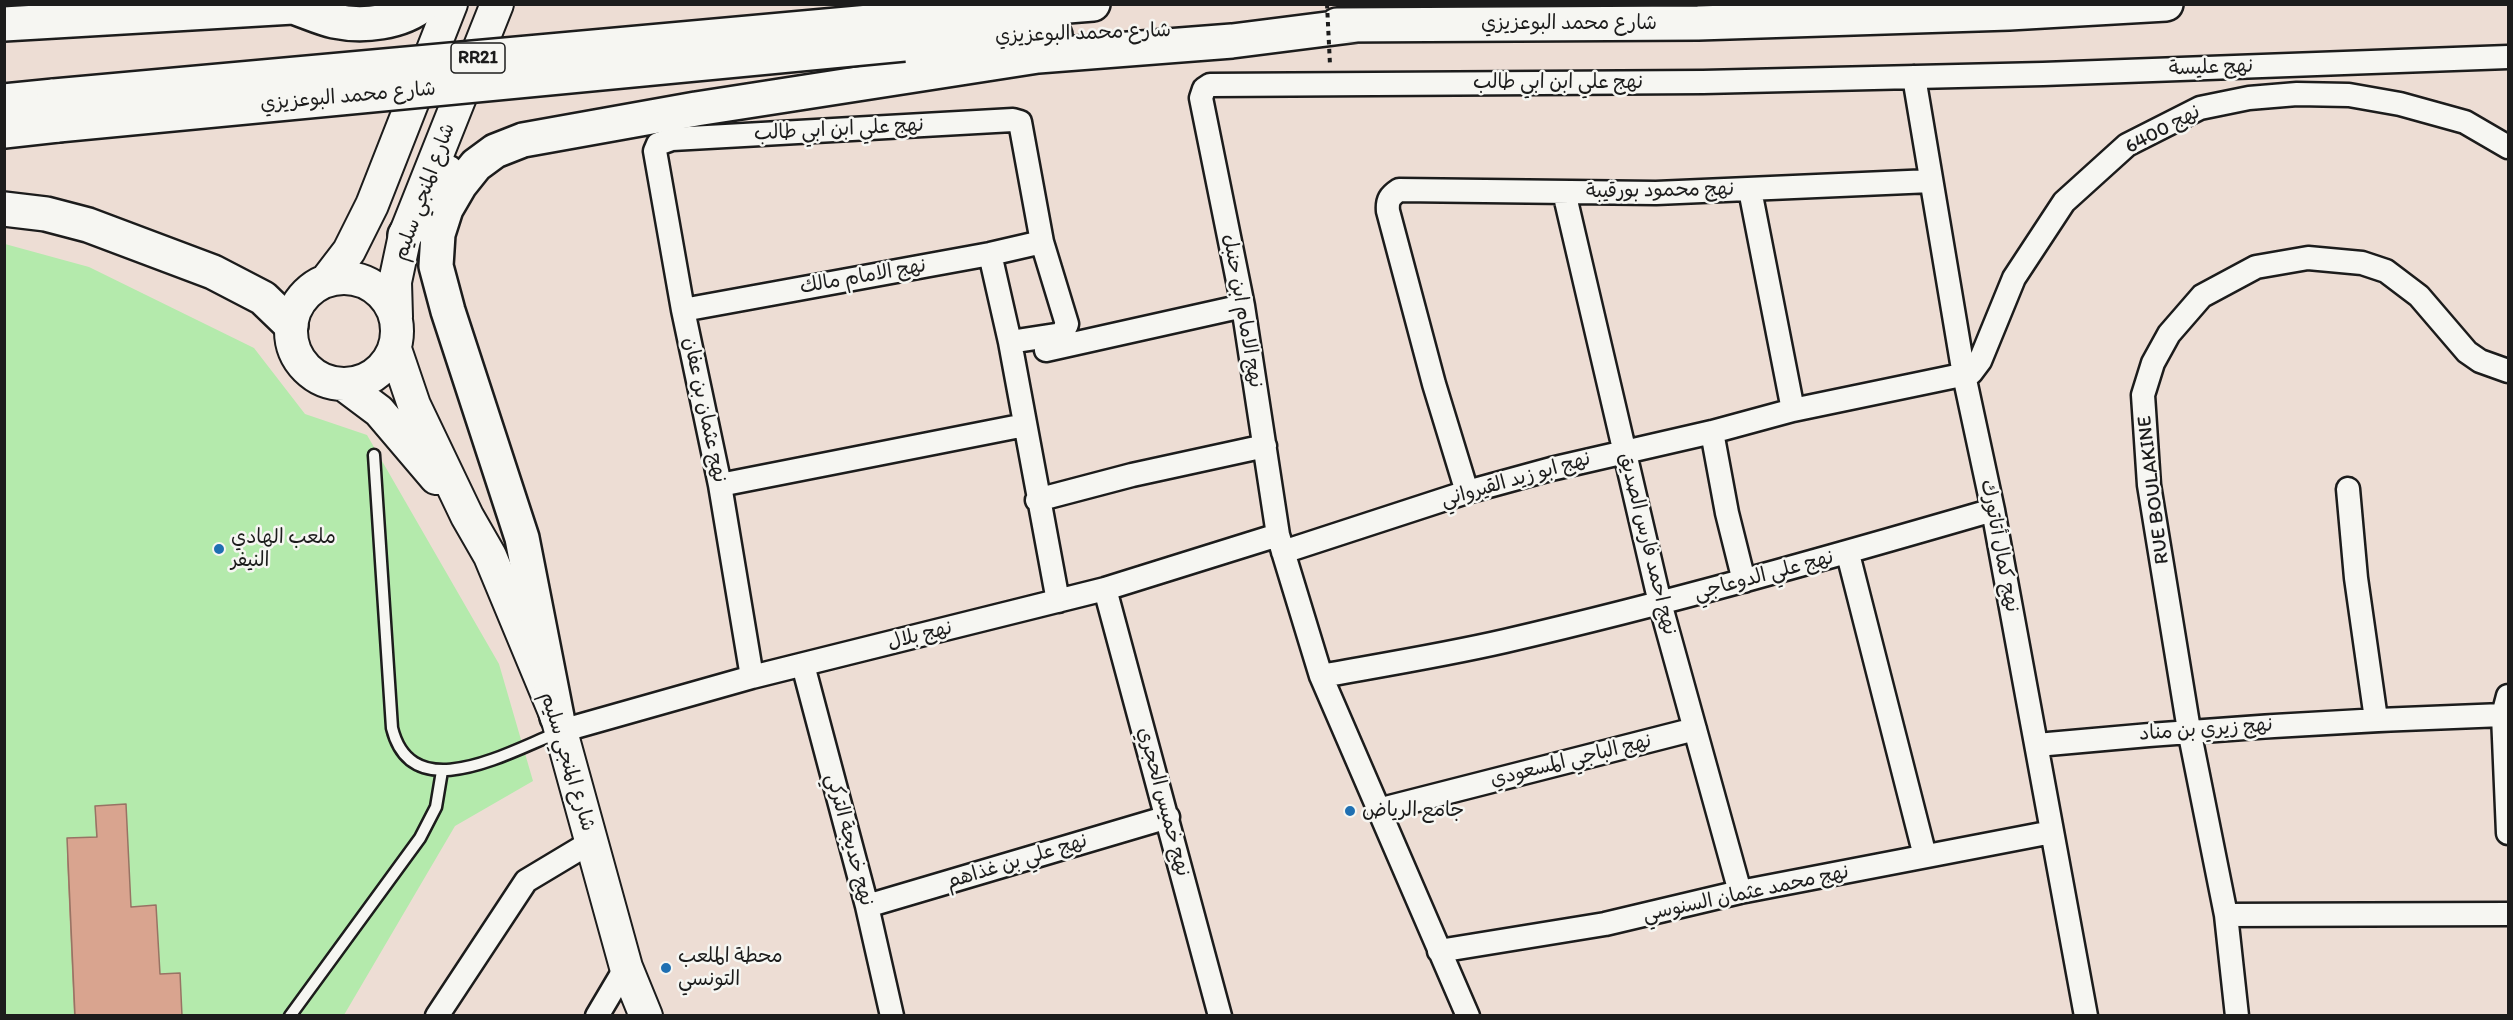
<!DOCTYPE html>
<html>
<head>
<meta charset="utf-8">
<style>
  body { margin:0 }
  #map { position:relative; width:2513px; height:1020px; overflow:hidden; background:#edddd4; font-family:Itim,sans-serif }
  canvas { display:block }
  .frame { position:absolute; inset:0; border:6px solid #1c1c1c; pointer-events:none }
</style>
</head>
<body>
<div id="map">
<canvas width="2513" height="1020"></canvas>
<div class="frame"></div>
</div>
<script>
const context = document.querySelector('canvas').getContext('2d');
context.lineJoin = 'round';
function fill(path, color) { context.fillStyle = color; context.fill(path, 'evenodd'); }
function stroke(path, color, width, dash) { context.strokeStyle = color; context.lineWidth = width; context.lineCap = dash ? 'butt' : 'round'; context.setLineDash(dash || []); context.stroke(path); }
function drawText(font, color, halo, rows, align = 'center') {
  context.font = font + ' Itim,"Playpen Sans Arabic",sans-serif'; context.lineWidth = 5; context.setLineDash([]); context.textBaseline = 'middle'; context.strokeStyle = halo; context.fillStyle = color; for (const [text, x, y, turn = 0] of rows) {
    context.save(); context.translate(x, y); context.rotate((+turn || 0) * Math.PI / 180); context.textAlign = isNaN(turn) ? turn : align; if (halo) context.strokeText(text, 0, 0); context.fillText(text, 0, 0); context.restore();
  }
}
fill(new Path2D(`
  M5,244L89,267L254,348L305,414L367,435L499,664L533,781L455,826L344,1015H5Z`), '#b4eaac');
const service = new Path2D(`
  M374,455L392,728C412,809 510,751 557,733
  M290,1016L420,838L436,807L442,771`);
const minor = new Path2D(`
  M1914,77L1964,375L1993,510L2086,1016
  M1750,190L1793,410
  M1564,192L1660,603L1740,892
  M990,254L1010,342L1058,601
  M683,310L990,254L1042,242
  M1046,350L1243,306
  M1712,432L1727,513L1744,581
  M720,485L1025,425
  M2348,489L2356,578L2376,719
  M1467,492L1434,384L1388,211C1387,200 1390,196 1399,190L1656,193L1931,181
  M1037,500L1132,475L1265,446
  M1283,552L1467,492L1551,469L1712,432L1793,410L1971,373L1980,361L2014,278L2064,202L2127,145L2200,108L2249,98L2297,94L2349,95L2400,104L2465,122L2508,147
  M1848,554L1925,856
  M1105,589L1220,1016
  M803,665L867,906L892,1016
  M1321,676C1382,665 1444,655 1505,641C1669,603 1831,557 1993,510
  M752,677L720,485L683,310L655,151L658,144L672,139L1013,120L1020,122L1042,242L1067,324L1062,334L1010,342
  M2508,696L2503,715L2508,833
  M561,731L752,677L1105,589L1278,535
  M2037,745C2192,730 2347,720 2503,715L2508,717
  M1378,810L1695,729
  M867,906L1168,817
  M2226,915L2508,914
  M1439,951L1605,924L1740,892L2052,832
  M437,1016L526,881L591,842
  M597,1016L626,967
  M1468,1016L1321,676L1278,535L1243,306L1201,98L1204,89L1210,85L1703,82L2043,74L2508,57
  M2237,1016L2226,915L2189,730L2149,485L2143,395L2153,363L2169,334L2202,296L2256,267L2308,258L2362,263L2386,271L2419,296L2467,352L2480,361L2508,371`);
const secondary = new Path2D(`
  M291 331a53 53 0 1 1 106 0a53 53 0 1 1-106 0Z
  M326,281L349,251L372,205L451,4
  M396,317L395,282L405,235L497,4
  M395,349L414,405L467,516L490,556L557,717L626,967L646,1016
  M343,384L379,411L436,478`);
const motorway = new Path2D(`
  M903,19L1093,4
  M4,24L293,7C306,11 320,18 334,21C363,27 401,23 424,4
  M1337,25L1698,23L2009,13L2166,4
  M904,44L960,39L1055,35
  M4,101L54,96
  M4,131L58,125
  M4,209L46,214L88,225L213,272L263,298L291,325
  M405,235L447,172
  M557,717L522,538L448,311L436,266L438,234L446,209L460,185L476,165L495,151L523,140L696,109L1038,56L1232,41L1358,25`);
stroke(service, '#1c1c1c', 15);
stroke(minor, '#1c1c1c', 27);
stroke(secondary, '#1c1c1c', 36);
stroke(motorway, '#1c1c1c', 38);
stroke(service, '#f6f6f2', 10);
stroke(minor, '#f6f6f2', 22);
stroke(secondary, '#f6f6f2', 32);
stroke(motorway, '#f6f6f2', 33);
const motorwayBridge = new Path2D(`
  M54,96L903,19
  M58,125L904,44`);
stroke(motorwayBridge, '#1c1c1c', 38, []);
stroke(new Path2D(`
  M1327,4L1330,65`), '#1c1c1c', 4, [4.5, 4.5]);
stroke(motorwayBridge, '#f6f6f2', 33);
fill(new Path2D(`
  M95,806L131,907L160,974L182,1016H74L67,859V838L96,837Z`), '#bb8d7b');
const building = new Path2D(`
  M126,804L131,907L156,905L160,974L180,973L182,1016H75L67,838L97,837L95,806Z`);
fill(building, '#d9a48f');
stroke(building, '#987364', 1.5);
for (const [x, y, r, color] of [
  [219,549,6,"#1f6fb2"],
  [1350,811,6,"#1f6fb2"],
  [666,968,6,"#1f6fb2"]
]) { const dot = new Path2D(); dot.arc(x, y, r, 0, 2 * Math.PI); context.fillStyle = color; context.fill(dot); stroke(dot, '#f6f6f2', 2); }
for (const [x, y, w] of [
  [478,58,54]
]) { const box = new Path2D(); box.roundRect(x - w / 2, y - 15, w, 30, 4.5); context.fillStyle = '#f6f6f2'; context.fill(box); stroke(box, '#1c1c1c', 1.5); }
drawText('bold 18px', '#1c1c1c', null, [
  ["RR21",478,58]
]);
drawText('20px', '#1c1c1c', '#f6f6f2', [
  ["شارع محمد البوعزيزي",1569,24],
  ["شارع محمد البوعزيزي",1083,34,-2],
  ["نهج عليسة",2211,68,-2],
  ["نهج علي ابن ابي طالب",1558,83],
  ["شارع محمد البوعزيزي",348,97,-5],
  ["نهج علي ابن ابي طالب",839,130,-3],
  ["نهج 6400",2163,130,-28],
  ["نهج محمود بورقيبة",1660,191,-1],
  ["شارع المنجي سليم",425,192,-70],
  ["نهج الامام مالك",863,277,-10],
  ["نهج الامام ابن حنبل",1242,311,80],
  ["نهج عثمان بن عفان",704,410,78],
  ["نهج ابو زيد القيرواني",1516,480,-16],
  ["RUE BOULAKINE",2154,490,-97],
  ["نهج احمد فارس الصديق",1647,544,76],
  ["نهج كمال أتاتورك",1999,546,79],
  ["نهج علي الدوعاجي",1764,576,-15],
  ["نهج بلال",920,636,-14],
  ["نهج زيري بن مناد",2206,730,-4],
  ["نهج الباجي المسعودي",1571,761,-14],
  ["شارع المنجي سليم",567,762,73],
  ["نهج خميس الحجري",1163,802,75],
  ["نهج خديجة التركي",849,840,75],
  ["نهج علي بن غذاهم",1017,862,-17],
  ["نهج محمد عثمان السنوسي",1746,894,-12]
]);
drawText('20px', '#1c1c1c', '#f6f6f2', [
  ["ملعب الهادي",231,538],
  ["النيفر",231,561],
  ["جامع الرياض",1362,811],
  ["محطة الملعب",678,957],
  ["التونسي",678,980]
], 'left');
</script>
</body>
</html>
